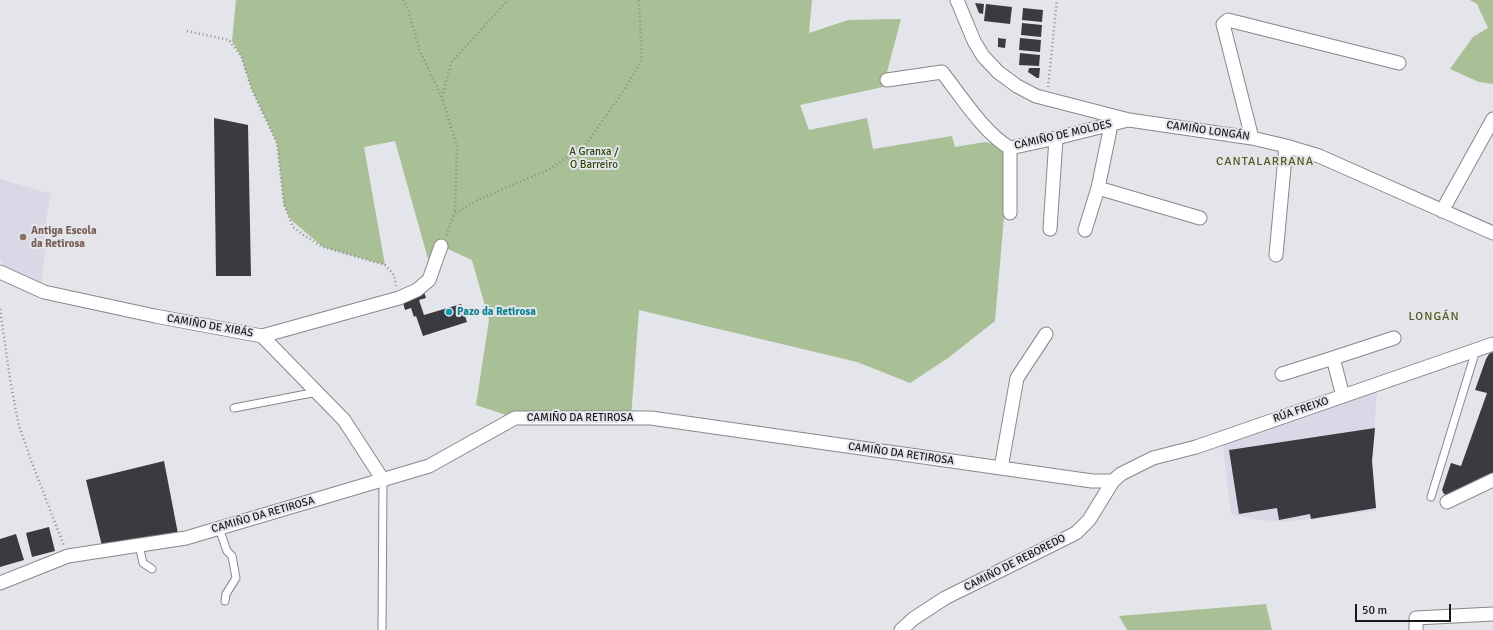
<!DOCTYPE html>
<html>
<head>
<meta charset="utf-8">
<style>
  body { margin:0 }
  #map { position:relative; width:1493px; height:630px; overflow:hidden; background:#e4e4eb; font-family:Signika,sans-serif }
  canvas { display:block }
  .scale { position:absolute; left:1355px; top:604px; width:96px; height:18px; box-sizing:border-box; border:2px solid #18181a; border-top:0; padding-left:5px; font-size:12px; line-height:14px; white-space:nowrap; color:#18181a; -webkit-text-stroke:3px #e4e4eb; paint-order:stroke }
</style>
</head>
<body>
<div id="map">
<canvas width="1493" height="630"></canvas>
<div class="scale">50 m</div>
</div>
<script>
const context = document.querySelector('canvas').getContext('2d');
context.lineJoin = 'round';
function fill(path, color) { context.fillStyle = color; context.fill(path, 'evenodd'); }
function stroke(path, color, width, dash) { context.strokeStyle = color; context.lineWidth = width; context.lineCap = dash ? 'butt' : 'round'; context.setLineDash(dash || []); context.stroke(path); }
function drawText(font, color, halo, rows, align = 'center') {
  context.font = font + ' Signika,sans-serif'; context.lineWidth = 4; context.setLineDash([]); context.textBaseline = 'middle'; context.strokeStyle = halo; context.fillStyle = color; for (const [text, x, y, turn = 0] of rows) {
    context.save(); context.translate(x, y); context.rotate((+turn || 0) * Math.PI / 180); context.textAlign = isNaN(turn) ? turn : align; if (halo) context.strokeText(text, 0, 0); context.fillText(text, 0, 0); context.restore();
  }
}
fill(new Path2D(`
  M0,179L51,194L46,220L45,253L41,284L5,269L0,259Z
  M1377,391L1372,461L1376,511L1281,522L1253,519L1231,514L1223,445L1246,432Z`), '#d8d8e6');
fill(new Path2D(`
  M236,0H812L809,33L848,20L901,19L883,87L800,105L809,130L867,118L873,149L952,136L955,147L985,142L1010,148L995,321L948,358L910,383L857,362L639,310L631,418H515L476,405L489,320L472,260L441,246L428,259L395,141L364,147L385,265L323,247L290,219L284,205L277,143L252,90L241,56L232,41Z
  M1470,0H1493V84L1479,82L1450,69L1473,37L1488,28L1477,4Z
  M1266,604L1272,630H1127L1119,616Z`), '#a9bf95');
fill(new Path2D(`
  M975,3L984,4L983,14L979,13Z
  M986,4L1012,7L1010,24L984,21Z
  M1023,8L1043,10L1042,22L1022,20Z
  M1022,23L1042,25L1041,37L1021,35Z
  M998,38L1006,39L1005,48L998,47Z
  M1020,38L1041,40L1040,52L1019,50Z
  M1020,53L1040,55L1039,66L1019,65Z
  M1029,68H1040L1039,78H1037L1028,72Z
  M214,118L248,125L251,276H216Z
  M424,292L426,298L419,300L424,315L461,304L467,322L423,336L416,316L414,317L411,308L405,310L402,299Z
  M1493,352V473L1447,495L1444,494L1442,490L1451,463L1461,466L1487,393L1475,390L1486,359L1489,354Z
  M1375,428L1372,461L1376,508L1311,519L1310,514L1279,520L1277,508L1239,514L1229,450Z
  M164,461L179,539L103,550L86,480Z
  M49,527L55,551L32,557L26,533Z
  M16,534L24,560L0,567V539Z`), '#3a3b40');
const service = new Path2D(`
  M234,408L317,392
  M1431,497L1476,350
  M219,528L227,551L232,556L236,578L226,594L225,601
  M139,545L143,563L152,569
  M382,630L383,480`);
const minor = new Path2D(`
  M957,0L974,41L983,56L998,72L1017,86L1036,96L1129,120L1252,138L1286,146L1319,156L1493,233
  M887,80L942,72C961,96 984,133 1010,148L1056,138L1128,120
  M1111,125L1098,188L1200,218
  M1252,138L1223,24L1228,20L1399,63
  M1442,211L1493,119
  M1010,213V148
  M1050,229L1056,138
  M1085,230L1098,188
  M1276,255L1286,146
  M0,272L44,292L155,316L262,336L344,420L383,480
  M262,336L399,298L417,290L429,280L441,246
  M1282,374L1333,358
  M1343,396L1333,358L1394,338
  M1001,468L1017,378L1046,334
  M1447,502L1493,480
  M0,583L68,556L186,538L429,466L515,418H651L1092,481H1113
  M901,630L913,619L945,598L1076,533L1089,520L1113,481L1121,474L1153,458L1196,447L1493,344
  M1416,630V618L1493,614`);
stroke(service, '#87878d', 9);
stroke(minor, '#87878d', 15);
stroke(new Path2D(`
  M403,0L407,6L420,51L442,98L457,146L455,213
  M187,31L229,40L241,56L252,90L277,143L284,205L293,227L305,236L323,247L385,265L394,275L396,286
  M1048,87L1057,0
  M442,97L451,63L508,0
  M446,235L455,213L478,200L550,169L587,143L624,90L642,60L639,0
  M0,309L11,385L19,426L32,463L64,546`), '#8c8c91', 2.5, [1, 3]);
stroke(service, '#fff', 7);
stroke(minor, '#fff', 13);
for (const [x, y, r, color] of [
  [23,237,4,"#8d6e63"],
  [449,312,4,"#0f9aa8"]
]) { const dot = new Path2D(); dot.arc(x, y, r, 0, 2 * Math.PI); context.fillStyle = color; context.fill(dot); stroke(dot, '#e4e4eb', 1.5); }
drawText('11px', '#18181a', '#e4e4eb', [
  ["CAMIÑO LONGÁN",1208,131,8],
  ["CAMIÑO DE MOLDES",1063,135,-13],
  ["CAMIÑO DE XIBÁS",210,326,10],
  ["RÚA FREIXO",1301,410,-19],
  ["CAMIÑO DA RETIROSA",580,418],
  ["CAMIÑO DA RETIROSA",901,454,8],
  ["CAMIÑO DA RETIROSA",263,515,-16],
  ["CAMIÑO DE REBOREDO",1015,563,-27]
]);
drawText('11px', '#2e470b', '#e4e4eb', [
  ["A Granxa /",594,152],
  ["O Barreiro",594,165]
]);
drawText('bold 11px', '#785e54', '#e4e4eb', [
  ["Antiga Escola",31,231],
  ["da Retirosa",31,244]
], 'left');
drawText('bold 11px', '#0d838f', '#e4e4eb', [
  ["Pazo da Retirosa",457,312]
], 'left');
context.letterSpacing = '1px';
drawText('12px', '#55561b', '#e4e4eb', [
  ["CANTALARRANA",1265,162],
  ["LONGÁN",1434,317]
]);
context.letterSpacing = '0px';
</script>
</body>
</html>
